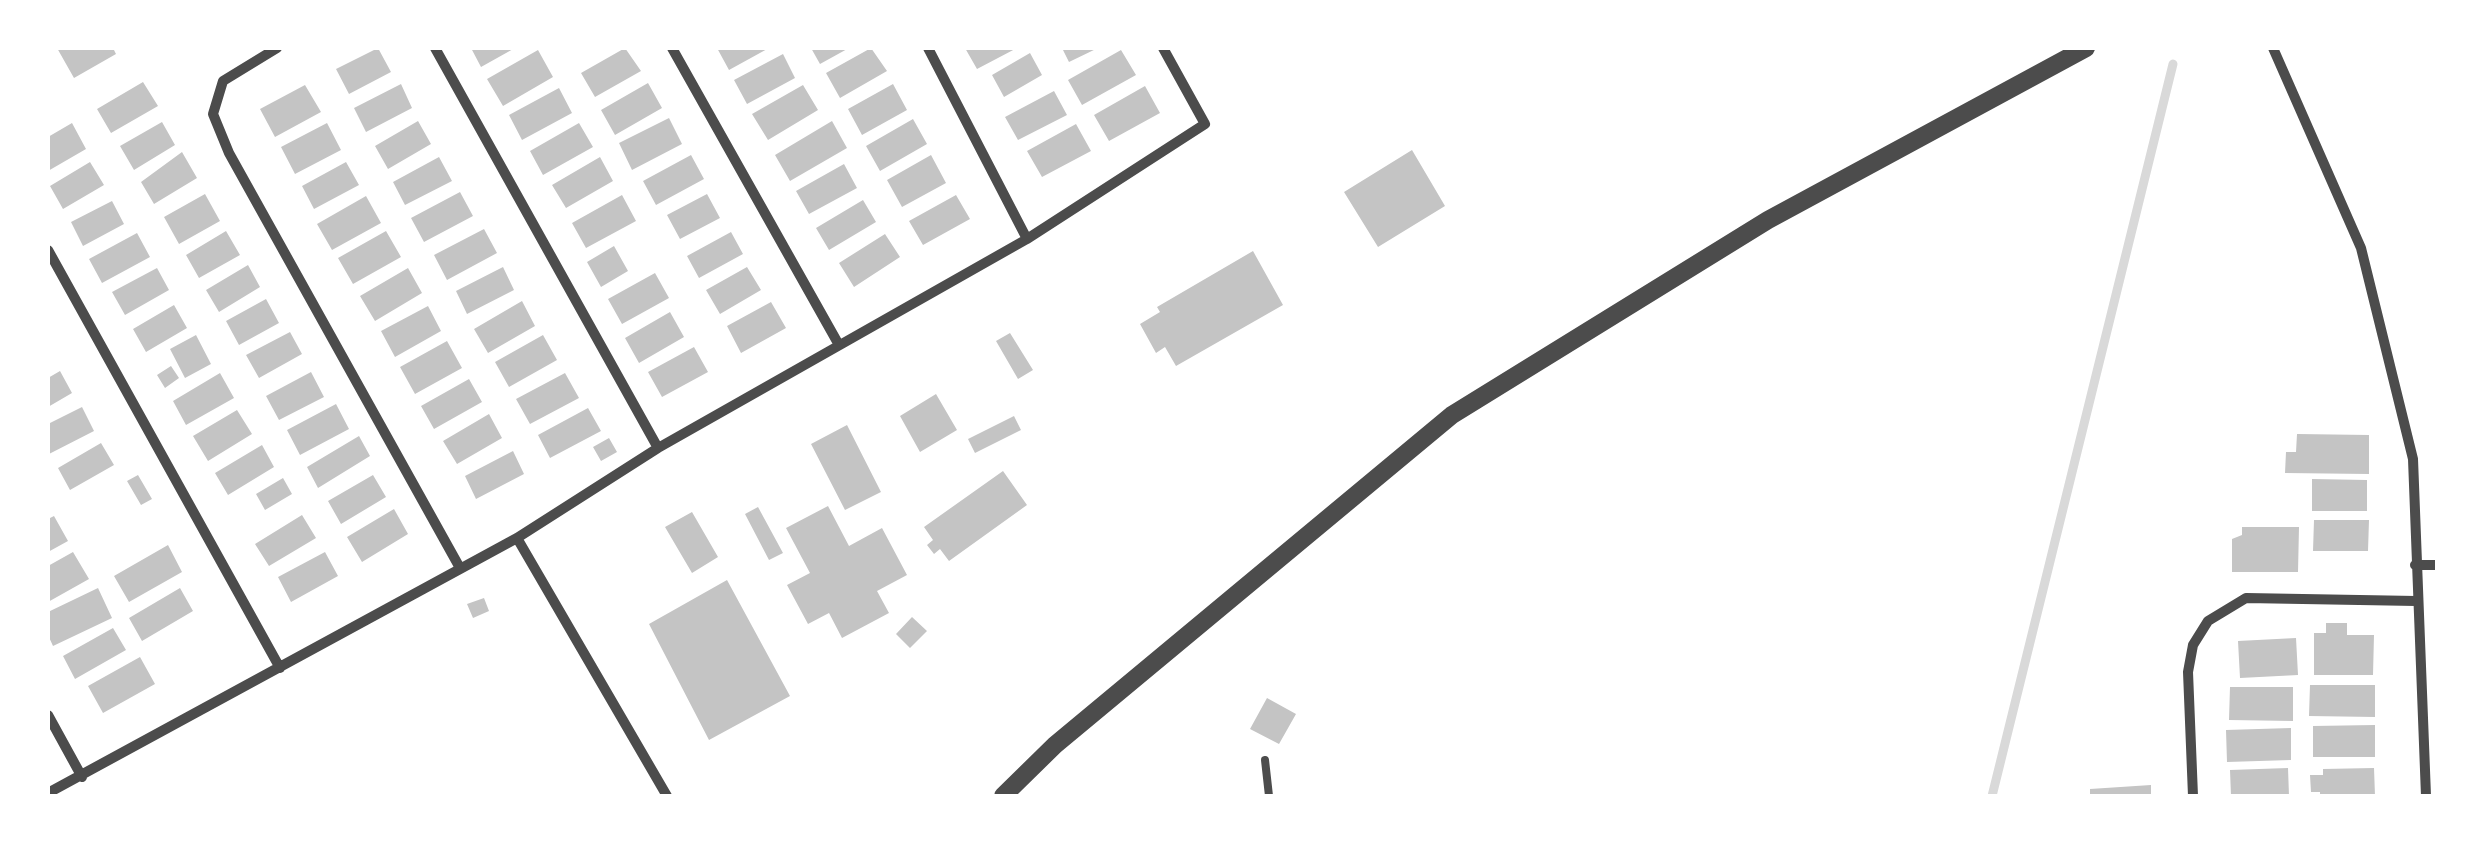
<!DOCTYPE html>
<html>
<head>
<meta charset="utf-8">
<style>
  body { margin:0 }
  #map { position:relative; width:2485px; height:844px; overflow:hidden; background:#fff; font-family:Helvetica,sans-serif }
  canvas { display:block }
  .frame { position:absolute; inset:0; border:50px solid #fff; pointer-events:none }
</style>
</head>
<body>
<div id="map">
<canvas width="2485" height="844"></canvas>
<div class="frame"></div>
</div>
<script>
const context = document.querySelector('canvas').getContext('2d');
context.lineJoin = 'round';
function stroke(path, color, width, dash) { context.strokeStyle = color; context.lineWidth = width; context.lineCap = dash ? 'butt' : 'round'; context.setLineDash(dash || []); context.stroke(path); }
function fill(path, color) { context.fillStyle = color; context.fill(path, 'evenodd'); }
stroke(new Path2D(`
  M1992,796L2173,64`), '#d9d9d9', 9);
fill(new Path2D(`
  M57,48H113L116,54L74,78Z
  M378,48L391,72L349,94L336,69Z
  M471,48H515L481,67Z
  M625,48L641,71L595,97L581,73Z
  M717,48H769L729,70Z
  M811,48H849L820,64Z
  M871,48L887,71L840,98L826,73Z
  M965,48H1017L977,69Z
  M1062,48H1098L1069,62Z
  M538,50L553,77L503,106L487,79Z
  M1121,50L1136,75L1082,105L1068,80Z
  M1030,53L1042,75L1004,97L992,75Z
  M783,54L795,78L747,104L734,80Z
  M143,82L158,106L111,133L97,109Z
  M648,83L662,108L615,135L601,110Z
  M401,84L412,108L366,132L354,108Z
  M893,84L907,110L862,135L848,109Z
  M305,85L321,112L275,137L260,109Z
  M803,85L818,110L768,140L752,114Z
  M1145,86L1160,113L1109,141L1094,115Z
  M559,88L572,113L522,140L509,115Z
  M1054,91L1067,115L1018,140L1005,117Z
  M669,118L682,144L632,170L619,143Z
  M913,119L927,144L880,171L866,146Z
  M418,121L431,144L388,169L375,146Z
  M832,121L847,148L790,181L775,155Z
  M162,122L175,145L134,170L120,146Z
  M72,123L86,149L48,171V137Z
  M327,123L341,150L295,174L281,147Z
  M579,123L593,147L543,175L530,151Z
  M1076,124L1091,151L1042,177L1027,151Z
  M1412,150L1445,206L1378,247L1344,192Z
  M182,152L197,178L154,204L141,182Z
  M691,155L704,179L656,205L643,181Z
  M931,155L946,183L902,207L887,180Z
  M439,157L452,181L405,205L393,182Z
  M600,157L613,181L566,208L552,185Z
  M90,162L104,185L63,209L50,186Z
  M346,162L359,185L314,209L302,186Z
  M844,164L857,188L809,214L796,191Z
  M460,192L473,216L424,242L411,218Z
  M205,194L220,221L179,244L164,217Z
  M707,194L720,218L680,239L667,215Z
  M622,195L636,221L586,248L572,223Z
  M956,195L970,219L923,245L909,221Z
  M366,196L381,223L332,250L317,224Z
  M863,200L876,222L829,250L816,228Z
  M112,201L124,224L83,246L71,222Z
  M484,229L497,253L447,280L434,255Z
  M226,231L240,255L199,278L186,255Z
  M386,231L401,257L353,284L338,258Z
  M731,232L743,254L699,278L687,256Z
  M137,233L150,257L102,283L89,259Z
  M885,234L900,257L854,287L839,263Z
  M614,246L628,271L601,287L587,262Z
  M1253,251L1283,305L1176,366L1165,347L1156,353L1140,324L1160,312L1157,307Z
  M248,265L260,287L219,312L206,290Z
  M503,267L514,290L467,314L456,291Z
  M747,267L761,290L720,314L706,290Z
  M157,268L169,290L125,315L112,292Z
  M408,268L422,293L375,321L360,296Z
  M655,273L669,298L622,324L608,299Z
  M266,299L279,323L239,345L226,321Z
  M522,301L535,326L488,353L474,329Z
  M771,302L786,328L741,353L727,326Z
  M174,305L187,328L146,352L133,329Z
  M428,306L441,331L395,357L381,331Z
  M670,312L684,337L639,363L625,338Z
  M290,332L302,354L259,378L246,355Z
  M1010,333L1033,370L1018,379L996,341Z
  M196,335L211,364L185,378L170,349Z
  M543,335L557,360L509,387L495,362Z
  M447,341L462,368L415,394L400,367Z
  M694,347L708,372L662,397L648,372Z
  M171,366L179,378L165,388L157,375Z
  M60,371L72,393L48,407V378Z
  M311,372L324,397L279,420L266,396Z
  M220,373L234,398L186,425L173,401Z
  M565,373L579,398L530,424L516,399Z
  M469,379L482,402L434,429L421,406Z
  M936,394L957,430L920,452L900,416Z
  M336,404L349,429L300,455L287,430Z
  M82,407L94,431L49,454L48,424Z
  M588,408L601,431L550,458L538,435Z
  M237,410L252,434L208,461L193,436Z
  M489,414L502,438L457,464L443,441Z
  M1014,416L1021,430L975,453L968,439Z
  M847,425L881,492L845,510L811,444Z
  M2297,434L2369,435V474L2285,473L2286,452H2296Z
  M359,436L370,456L318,488L307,467Z
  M609,438L617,452L601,461L593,447Z
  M101,443L114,465L70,490L58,468Z
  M262,445L274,467L228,495L215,473Z
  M513,451L524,474L476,499L465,476Z
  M1003,471L1027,505L949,561L940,549L934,554L927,545L933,540L924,527Z
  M138,475L152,499L141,505L127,481Z
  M373,475L386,497L341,524L328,501Z
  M283,478L292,494L265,510L256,494Z
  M2312,479L2367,480V511H2312Z
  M828,506L849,546L882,528L907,575L877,591L889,613L842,638L829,613L808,624L787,585L810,573L786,528Z
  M758,507L783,553L769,560L745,514Z
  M394,509L408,534L362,562L347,537Z
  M692,512L718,557L692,573L665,527Z
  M302,515L316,538L269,566L255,544Z
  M54,516L68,541L48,552V519Z
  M2314,520H2369L2368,551H2313Z
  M2242,527H2299L2298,572H2232V539L2242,535Z
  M168,545L182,572L129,602L114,576Z
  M73,552L89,579L48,602V566Z
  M325,552L338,576L291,602L278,577Z
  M727,580L790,696L709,740L649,624Z
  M98,588L112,618L53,646L48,635V612Z
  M180,588L193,611L142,641L129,618Z
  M484,598L489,611L473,618L467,604Z
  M912,617L927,631L910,648L896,634Z
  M2326,623H2347V635H2374L2373,675H2314V633H2326Z
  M113,628L126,650L75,679L63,656Z
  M2296,638L2298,675L2240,678L2238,641Z
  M140,657L155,684L103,713L88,686Z
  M2310,685H2375V717L2309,716Z
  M2230,687H2293V721L2229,720Z
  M1267,698L1296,714L1279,744L1250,729Z
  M2375,725V757H2313V726Z
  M2291,728V760L2227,762L2226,730Z
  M2288,768L2289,796H2231L2230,770Z
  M2374,768L2375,796H2320V792H2311L2310,775H2323V769Z
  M2151,785V796H2090V789Z`), '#c4c4c4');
stroke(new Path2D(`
  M1265,760L1269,796`), '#4c4c4c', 8);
stroke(new Path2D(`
  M277,48L223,81L213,114L229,153L460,568
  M435,48L658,448
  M672,48L839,345
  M928,48L1027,239
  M2273,48L2361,248L2413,459L2426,796
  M48,250L280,668
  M517,538L667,796
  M2415,565H2438
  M48,715L82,777
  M48,793L517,538L658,448L1027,239L1205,124L1163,48
  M2193,796L2188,672L2193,645L2208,621L2246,598L2416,601`), '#4c4c4c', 10);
stroke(new Path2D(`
  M1003,796L1055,745L1452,415L1768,220L2086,48`), '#4c4c4c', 18);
</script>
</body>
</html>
